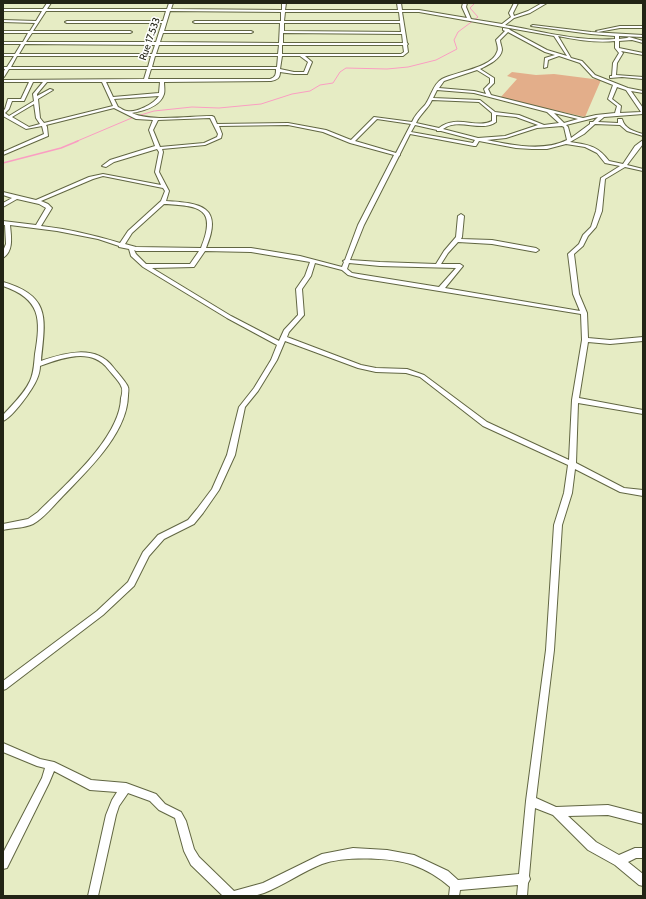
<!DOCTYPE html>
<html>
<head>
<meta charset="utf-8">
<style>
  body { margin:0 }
  #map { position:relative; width:646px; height:899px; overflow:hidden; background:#e6ecc4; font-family:Cabin,sans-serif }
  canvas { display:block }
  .frame { position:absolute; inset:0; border:4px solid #222415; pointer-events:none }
</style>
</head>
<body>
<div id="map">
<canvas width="646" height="899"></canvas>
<div class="frame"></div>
</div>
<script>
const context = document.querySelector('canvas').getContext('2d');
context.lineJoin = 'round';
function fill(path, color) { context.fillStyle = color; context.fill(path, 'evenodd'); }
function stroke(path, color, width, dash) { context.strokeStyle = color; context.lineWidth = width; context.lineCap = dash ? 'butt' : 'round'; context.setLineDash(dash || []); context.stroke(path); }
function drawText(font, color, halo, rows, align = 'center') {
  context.font = font + ' Cabin,sans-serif'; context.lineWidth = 3; context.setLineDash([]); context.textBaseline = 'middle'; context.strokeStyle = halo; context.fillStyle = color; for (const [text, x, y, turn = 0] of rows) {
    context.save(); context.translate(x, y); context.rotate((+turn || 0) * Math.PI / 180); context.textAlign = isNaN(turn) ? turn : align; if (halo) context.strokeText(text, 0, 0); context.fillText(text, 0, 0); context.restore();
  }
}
fill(new Path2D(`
  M512,72L536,75L554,74L601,80L585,117L500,98L517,79L507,76Z`), '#e3ae8a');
stroke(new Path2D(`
  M75,142L134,117L154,111L192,107L219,108L261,104L292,94L310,91L320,85L333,83L340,72L346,68L387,69L408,67L436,60L457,49L454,40L458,32L478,17L470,8L475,3`), '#fa9dc2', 1);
stroke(new Path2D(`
  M3,163L61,148L78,141`), '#fa9dc2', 1.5);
const street = new Path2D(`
  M47,3H51L47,9H167L169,3H173L171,9L282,10V3H286L285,10H398L397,3H401L402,10H419L467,18L462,7L463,3H467L466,7L471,19L502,24L511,17L509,13L514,3H518L513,13L514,16L528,11L542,3H547L530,13L514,18L505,25C540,31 579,42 615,39V36L591,34L531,26L533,25L591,32L643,35V37L619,36V39L627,38L629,37L643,41V43L632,40L619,41V48L643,53V55L621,51L623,53L617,63L616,75L643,77V79L622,77L610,78V76H612L613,63L619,53L615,48V41C596,43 577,40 558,36L571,58L582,61L595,75L628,88L643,91V93L631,91L643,108V114L604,117L598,122L618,123V119H622C625,129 633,131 643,134V136L627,131L620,125L595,124L584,134L570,142C588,145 597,145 609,161L623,164L635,146L643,140V144L627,165L643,169V171L625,167L605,179L602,211L596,227L588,236L583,246L574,254L579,294L587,313L588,338L610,340L643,337V341L610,344L588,342L579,398L643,410V414L578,403L576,463L624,488L643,490V496L620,492L575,469L572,493L562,525L554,650L536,798L556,807L608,805L643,814V824L608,815L568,816L596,842L619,855L635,848H643V858H636L628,862L643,874V886L639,885L615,865L588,850L553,815L535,808L529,876L530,879L528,883L527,896H517L518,885L460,890L459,896H449L450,887C440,878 427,870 413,865C392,857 343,856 322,864C302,872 284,885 264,893L254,896H223L191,865L184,851L175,818L159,810L150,801L128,793L119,806L116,815L98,896H88L106,815L112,800L117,792L90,790L54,771L49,783L7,868L3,869V853L42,778L45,768L37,766L3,752V743L40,759L54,762L91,780L126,783L156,794L165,804L181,812L186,821L194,849L199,857L234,891L263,883L322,854L353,848L387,850L414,855L448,871L458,880L519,874L526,801L546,650L554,525L564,493L568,465L483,426L420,377L406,373L376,372L358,368L285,341L277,360L258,391L245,407L235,455L219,490L203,513L194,524L164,539L149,556L134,586L103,615L6,689L3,690V681L97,611L128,582L143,552L158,535L188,520L197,509L212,489L227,455L239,407L254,388L271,360L277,345L227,318L143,267L131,256L129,249L119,247V246L98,239L57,231L10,225C11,236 14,251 3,258V251L6,244L5,225H3V221L36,225L46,208L39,204L17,199L3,207V203L12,198L3,195V192L36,200L89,177L103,174L161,185L155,172L159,152L157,149L114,162L106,167L102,166L110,160L155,146L149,130L153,120L136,119L114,108L46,125L47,127L48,136L3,155V152L44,134L42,126L26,129L3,116V111L5,109L8,99H21L29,82H3V80L144,79L147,69H9L4,77H3V73L5,69H3V67H7L14,56H3V54H15L21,44H3V42H23L28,33H3V31H30L35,23L3,22V20L36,21L42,11H3V9H43ZM46,11H166L163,21H67L65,22L67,23H162L156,42H26L32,33H130L132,32L130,31H33ZM170,11L281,12V21H195L193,22L195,23H280L279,43L160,42L163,33H251L253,32L251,31H164ZM285,12H399L400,21H284ZM402,12H419L554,36L567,56L547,50L510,30L509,29L503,28V30L505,31L496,40C497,44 499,49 497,52C492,68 455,72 442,79C433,84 431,97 425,105C420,110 415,115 412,122L374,117L351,140L326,130L288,123L217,124L214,117L212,116C191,116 150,122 132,113C143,111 160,107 164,94C165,91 164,85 164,82L271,81C277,80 280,78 280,72L294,74H307L312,62L305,56H403L408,52L407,45L408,44L407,43ZM284,23H400L401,32L284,31ZM508,32L545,52L555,55L545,58L544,68L547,67L548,60L559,56L580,63L593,77L613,85L608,99L617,106L615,113L596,115L583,118L491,95L488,89L494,83V78L480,69C488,65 501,59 502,50C502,47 500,43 500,40ZM283,33L402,34L403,43H283ZM25,44L155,45L152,54H19ZM159,45H279L278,54H156ZM282,45H403L404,52L401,54H282ZM17,56H151L148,67H11ZM155,56H278L277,67H152ZM282,56H300L308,62L304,72H294L280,69ZM151,69H276C276,74 276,77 270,79H148ZM477,70L490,78V83L484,89L486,94L474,91L439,88L444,81ZM33,82H43L33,94L34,101L9,116L5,113L9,109L12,101H24ZM47,82H102L113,106L44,123L40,118L38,99L53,90L50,89L37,96V94ZM106,82H160L159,93L113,97ZM617,87L626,90L641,112L620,113L621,106L612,99ZM437,90L474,93L547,112L559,123L544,125L519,115L495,112L480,100L433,98ZM159,96C154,104 136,113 127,111C124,111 121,108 118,107L114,99ZM432,100L479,102L492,113V121C476,129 457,114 439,128L416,123C420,114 428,109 432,100ZM34,104L36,118L40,124L29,127L12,117ZM554,113L578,119L564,123ZM496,115L516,117L538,125L505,136L478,138L443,129C459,117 481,133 496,122ZM598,117L593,122H590V124L571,138L568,127L566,125ZM210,118L218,134L217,137L204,143L160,147L153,130L158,120ZM377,119L411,124L396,153L355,141ZM288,125L323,132L350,143L394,155L358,225L345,260L343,261L344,262L342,267L300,256L251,248H206C224,206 200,203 166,201L169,191L159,172L163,152L162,149L205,145L221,138L222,134L219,126ZM415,125L437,130V131H441L475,140L473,143L411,132ZM562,126L564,127L567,140C543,152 512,145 487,140L506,138L537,128ZM410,134L474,146H476L479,141L516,148L532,149H547L566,144L585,147L597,153L605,163L620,166L601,178L596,211L591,227L583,235L579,244L568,254L573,294L580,311L445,288L463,266L460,264H441L448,253L458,242L492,244L536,252L539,250L536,248L492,240L461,239L462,237L464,216L461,214L458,216L456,237L444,251L436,264L380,262L350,260L364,225L399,156L400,155V154ZM103,176L163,188L165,191L161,201L128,231L120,243C94,235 68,229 41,226L52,208L48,204L41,201L93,179ZM164,204C198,206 218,207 201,248L136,247L125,244L132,233ZM134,250L136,251H199L190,264H146L136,254ZM205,251L251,252L310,262L305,276L296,289L298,315L284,330L279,341L231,316L152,268L194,267ZM315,263L342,270L348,275L359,278L581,314L582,340L572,400L569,460L487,422L424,375L407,369L376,368L361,365L287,337L289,332L304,315L302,289L311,276ZM349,263L380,266L456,268L439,287L352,273L347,269Z
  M620,26H643V28H620L598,32L596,31Z
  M3,282C52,296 45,320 41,361C65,353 95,344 113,367C116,371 127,383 128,387C129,389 128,393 128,396C127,434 87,471 62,497C53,506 44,518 33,524C25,528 11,528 3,530V524L28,519L38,512C65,485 120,438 121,398C122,395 123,389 121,386C120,382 111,373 108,369C91,347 62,358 40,366C40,370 39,374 37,379C33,389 13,417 3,421V415C13,404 24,394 30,381C34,372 34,364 35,354C41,319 41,299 3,286Z`);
stroke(street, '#616642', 2);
fill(street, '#fff');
drawText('10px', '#222415', '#fff', [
  ["Rue 17.533",150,39,-71]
]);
</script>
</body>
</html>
